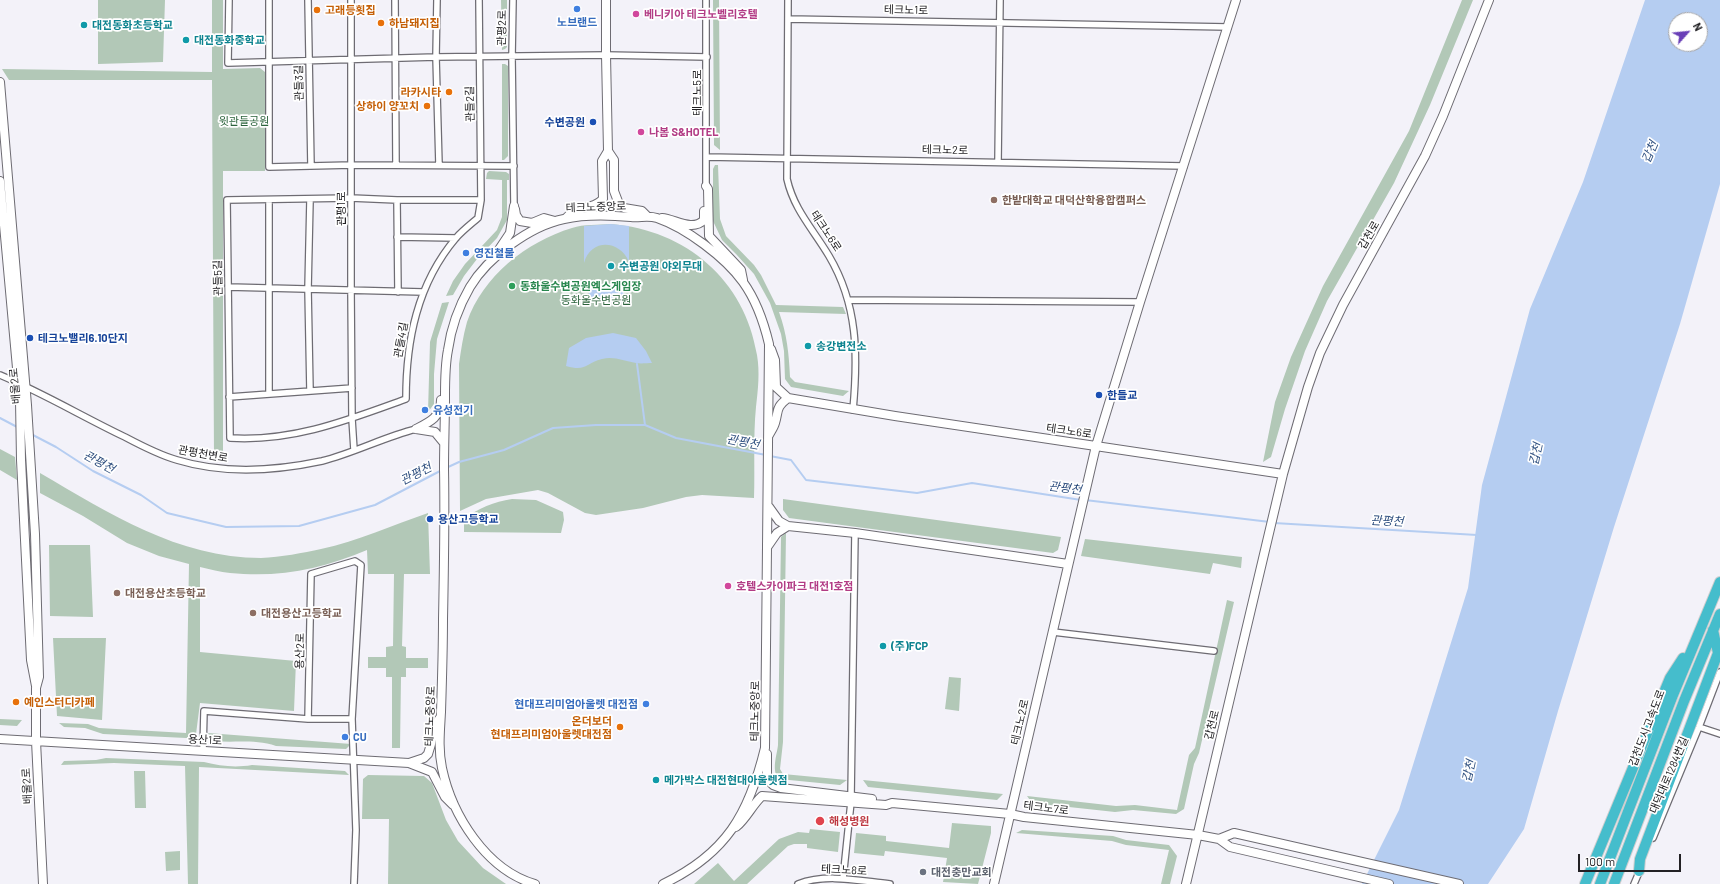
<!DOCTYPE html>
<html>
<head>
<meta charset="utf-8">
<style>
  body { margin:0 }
  #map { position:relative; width:1720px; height:884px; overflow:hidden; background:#f3f2f9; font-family:Barlow,sans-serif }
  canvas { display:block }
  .north { position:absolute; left:1668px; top:12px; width:40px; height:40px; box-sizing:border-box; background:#fff; border:1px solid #a7a6a7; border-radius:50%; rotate:63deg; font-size:11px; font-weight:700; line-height:16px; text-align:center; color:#222124 }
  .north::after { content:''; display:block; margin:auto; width:14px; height:18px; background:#693fb7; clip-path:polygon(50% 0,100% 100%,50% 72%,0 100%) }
  .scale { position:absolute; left:1578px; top:854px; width:103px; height:18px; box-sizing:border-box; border:2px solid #222124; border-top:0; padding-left:5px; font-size:12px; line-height:14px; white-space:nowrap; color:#222124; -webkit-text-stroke:3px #fff; paint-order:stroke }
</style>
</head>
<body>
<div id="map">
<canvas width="1720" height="884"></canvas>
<div class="north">N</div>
<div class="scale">100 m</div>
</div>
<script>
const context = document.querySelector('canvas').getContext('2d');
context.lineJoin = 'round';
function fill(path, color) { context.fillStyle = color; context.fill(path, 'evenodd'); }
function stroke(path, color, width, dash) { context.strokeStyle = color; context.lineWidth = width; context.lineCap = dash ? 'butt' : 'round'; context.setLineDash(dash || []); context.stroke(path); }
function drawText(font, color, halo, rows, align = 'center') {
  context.font = font + ' Barlow,"Noto Sans KR",sans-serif'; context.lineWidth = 3.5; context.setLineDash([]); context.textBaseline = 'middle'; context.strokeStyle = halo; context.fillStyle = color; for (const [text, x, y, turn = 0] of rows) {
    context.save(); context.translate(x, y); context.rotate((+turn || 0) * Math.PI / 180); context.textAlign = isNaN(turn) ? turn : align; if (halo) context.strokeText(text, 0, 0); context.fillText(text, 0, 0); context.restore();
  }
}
fill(new Path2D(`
  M98,0H165L163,62L98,64Z
  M212,0H223V69L260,68L265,72V171H223V458L214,457L212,80H9L2,69L212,72Z
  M501,0H507V47L505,49L502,50Z
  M713,0H719L720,150L714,145Z
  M1462,0H1473L1430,105L1394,183L1327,301L1305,351L1285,409L1271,457L1263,462L1275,402L1291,357L1323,286L1409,131Z
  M502,64H505L508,66V156L504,160H502Z
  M715,165H718L720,219L726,236L754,265L761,275L776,305L843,307L846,314L779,312C787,334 789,354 790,377L795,382L849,391L843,396L791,387L785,379L784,351L781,334L770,303L754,274L736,254L722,240L713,221V169Z
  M489,171L506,172L509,174V180H507V220L497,238L477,259L464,276L453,295L446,296L453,281L465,264L497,230L502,217V180L486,179L487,173Z
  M611,224C686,230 745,280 757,355C760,372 758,390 756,407C753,437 755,468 754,498L702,495L686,497L643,508L596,515L585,513L548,493L538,490L486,499L460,511L459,364C461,350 463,336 467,322C483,276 526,242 572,228C584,224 598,225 611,224Z
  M449,302L437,339L434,374V404L428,412L430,342L442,303Z
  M0,449L15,457L17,480L0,470Z
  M40,473C109,513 178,558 261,558C281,557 303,553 321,549C358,541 393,525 428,513L430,574H404L402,646L406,647V658H428V668H406V677H401L400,748H392V677H386V668H368V657H386V647L393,646L394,574H368L367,550C322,569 280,578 230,573C220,572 210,569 200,567V652L296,661L294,711L200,703L196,734L194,737L186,738L103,734L85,728L64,727L59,723L88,724L99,728L186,733L189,564L159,556L127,543L83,516L40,493Z
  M512,499L536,500L563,512L564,520L561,533L464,532V519C478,508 494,502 512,499Z
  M783,499L1061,537L1058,550L1053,553L789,518L783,510Z
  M786,533L783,742L780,769L783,774L847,780L840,785L779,779C771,771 777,755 778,745L781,537Z
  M1085,539L1242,557L1241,568L1213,563L1210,574L1081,556Z
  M49,545H90L93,617L50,616Z
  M1227,600L1234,602L1199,753L1194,764L1184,809L1176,814L1133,810L1115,812L1032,803L1027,796L1116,806L1135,805L1177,810L1189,755L1195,748Z
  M53,638H106L102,720L57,716Z
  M949,677L961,678L959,711L945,709Z
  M0,719L22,720L17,726L0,725Z
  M208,733L351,744L346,749L276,746C255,739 234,743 213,741Z
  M106,758L204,762C220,766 235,768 252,765L345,771L349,775L199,767L198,884H188L185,766L114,763L61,765L64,761L96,760Z
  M134,771H145L146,808H135Z
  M368,775L424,776L432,783L446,820L458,841L483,868L506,884H388L389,819H362L363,779Z
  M863,780L1003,794L997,800L868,787Z
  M952,823L991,826V833L978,884L943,882L947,858L885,851L884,856L854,853L856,833L886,836V841L949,848Z
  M810,829L840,832L838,852L807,848V844H794L788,846L747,884H694L718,863L734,881L779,839L798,832L809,833Z
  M1022,830L1113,836L1126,840L1169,845L1177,856L1170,884H1161L1169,850L1126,845L1112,841L1016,833Z
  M180,851V870L166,871L165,852Z`), '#b2c8b7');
fill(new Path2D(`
  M1645,0H1720V184L1680,324L1614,527L1558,711L1524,829L1488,884H1362L1399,810L1468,588L1482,485L1530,309L1583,182ZM1676,20H1700V44H1676Z
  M611,224L629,226V262C620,240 591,238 584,263V226Z
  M589,285H624V303H589Z
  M613,333L636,338L646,351L652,363C647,363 641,364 636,363C624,361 614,356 602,359C585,363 587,372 566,366L569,348L586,338Z`), '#b5cdf1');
stroke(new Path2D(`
  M637,364L645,425
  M0,418L19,428
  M31,434L56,447L93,471L141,495L167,513L226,527L299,526L375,505L442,470
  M770,456L791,460L806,480L917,493L972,483L1081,500
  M446,468L459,462L504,450L553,428L596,425H645L676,438L766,455
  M1085,500L1270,522
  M1274,523L1477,535`), '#b5cdf1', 2);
const street = new Path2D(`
  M229,0L228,63L436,57L606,55L707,57
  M269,0V167L352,165L514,166
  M308,0L311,166
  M351,0V291L352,419L354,450
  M395,0L396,165
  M437,0L436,57L439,165
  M479,0L481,200L478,218C471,224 462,231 456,238C417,284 406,341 406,399C348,420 293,442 230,438L227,200L351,198L397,200H481
  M513,0L512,57L514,206
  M706,0V186
  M788,0L787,179C794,210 813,229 829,256C858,305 858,355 853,410
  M788,19L1228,27
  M707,157L1184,166
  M998,162L1000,0
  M310,200L308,289L310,391
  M397,200L398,292
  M397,237L456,238
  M228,287L423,292
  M849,300L1140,302
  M0,375C43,393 83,417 125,437C142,446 159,455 177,460C223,474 275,471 322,461C354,453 384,437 416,429
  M269,394V200
  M229,397L352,388
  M1053,632L1214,651
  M308,719L311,574L355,561L361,565L352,719L356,830L354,884
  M1699,727L1720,734
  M203,751L204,711L308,719H352
  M851,796L855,533
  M1653,838L1699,727L1720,672
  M843,879L851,802
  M798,884C827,873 860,881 890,884
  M1634,884L1640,870`);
const secondary = new Path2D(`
  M606,0V55L608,151L614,160V191L619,204L624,208L642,211L647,216
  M0,82L27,405L35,534L39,677L36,688V741L43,884
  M0,181L20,401L21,460L31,660L36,686
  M706,186L708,189L709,236L741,270L743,280
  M515,209L516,215L520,221L532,223L544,218L555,221
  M566,218C569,215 573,211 577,210C587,206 594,208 603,199L602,161L608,151
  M662,218C675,219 692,232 704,220V211
  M498,251L510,233L514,206
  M771,349L775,360L776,387L788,398
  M788,398L895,416L1283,474
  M416,429C430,422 441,417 441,400
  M416,429L435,432L444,443
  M769,435C771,431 774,427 775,423C779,410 775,408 788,398
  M769,507L779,521L788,526L855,533L1068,564
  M768,546L777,533L788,526
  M0,739L409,763L432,772L445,797L453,805
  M767,754V779L773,785L781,788L872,799
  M409,763L424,758L428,754L431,744L433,730L439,719
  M736,827C747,818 752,805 762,796L886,805L892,803L1010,814L1024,817L1198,835L1219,839L1230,847L1389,884
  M1219,839L1234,833L1459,884
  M535,884C486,870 452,815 442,768C438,749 440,731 441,712C442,681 443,650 443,619C444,569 445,519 444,469C444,444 445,420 445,396C445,381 445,365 448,350C451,328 459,306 470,287C488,257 530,226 564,219C586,214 610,215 631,217C640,218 648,215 657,218C686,228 725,257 743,282C756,300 764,323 769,344L765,748C749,814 726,854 663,884
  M994,884L1096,446L1140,302L1236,0
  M1186,884L1283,474L1308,387L1320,353L1343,305L1425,156L1443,116L1489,0`);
const highway = new Path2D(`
  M1639,871L1640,859L1718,653L1713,630
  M1585,884L1670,678L1683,658
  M1600,884L1673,695L1720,582
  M1614,884L1684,701L1720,614`);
stroke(street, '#6e6c73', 8);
stroke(secondary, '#6e6c73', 10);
stroke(highway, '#cececf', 12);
stroke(street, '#fff', 5.5);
stroke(secondary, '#fff', 8);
stroke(highway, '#45bdcc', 10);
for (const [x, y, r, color] of [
  [577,9,4,"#3f7fe0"],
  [317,10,4,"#e8710a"],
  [636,14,4,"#d1479c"],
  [381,23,4,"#e8710a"],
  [84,25,4,"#0f9aa8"],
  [186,40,4,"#0f9aa8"],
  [449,92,4,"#e8710a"],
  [427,106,4,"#e8710a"],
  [593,122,4,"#1a4fb4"],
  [641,132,4,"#d1479c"],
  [994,200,4,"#8d6e63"],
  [466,253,4,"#3f7fe0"],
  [611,266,4,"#0f9aa8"],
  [512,286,4,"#2e9e5b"],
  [30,338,4,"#1a4fb4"],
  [808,346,4,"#0f9aa8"],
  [1099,395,4,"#1a4fb4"],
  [425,410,4,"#3f7fe0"],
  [430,519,4,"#1a4fb4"],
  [728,586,4,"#d1479c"],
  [117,593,4,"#8d6e63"],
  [253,613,4,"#8d6e63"],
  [883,646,4,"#0f9aa8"],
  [16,702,4,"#e8710a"],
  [646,704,4,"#3f7fe0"],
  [620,727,4,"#e8710a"],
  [345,737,4,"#3f7fe0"],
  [656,780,4,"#0f9aa8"],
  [820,821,5,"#e0444e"],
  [923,872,4,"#6b7280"]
]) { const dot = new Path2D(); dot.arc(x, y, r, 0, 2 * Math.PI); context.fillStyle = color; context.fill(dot); stroke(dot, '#fff', 1.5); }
drawText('bold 11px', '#c56008', '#fff', [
  ["고래등횟집",325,10],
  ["하남돼지집",389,23],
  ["라카시타",441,92,"right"],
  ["상하이 양꼬치",419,106,"right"],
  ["예인스터디카페",24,702],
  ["온더보더",612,721,"right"],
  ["현대프리미엄아울렛대전점",612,734,"right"]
], 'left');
drawText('11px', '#222124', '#fff', [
  ["테크노1로",906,10,1],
  ["관평2로",502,28,-89],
  ["관들3길",299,83,-91],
  ["테크노5로",697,93,-90],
  ["관들2길",470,104,-91],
  ["테크노2로",945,150,1],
  ["테크노중앙로",596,207,-2],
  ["관평1로",341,209,-90],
  ["테크노6로",826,231,57],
  ["갑천로",1369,235,-60],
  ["관들5길",218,278,-91],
  ["관들4길",401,340,-80],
  ["배울2로",15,386,-95],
  ["테크노6로",1069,431,8],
  ["관평천변로",203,454,10],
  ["용산2로",300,651,-89],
  ["테크노중앙로",755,711,-89],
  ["테크노중앙로",430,716,-88],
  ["테크노2로",1020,722,-77],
  ["갑천로",1212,725,-76],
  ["갑천도시고속도로",1647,728,-69],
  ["용산1로",205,740,3],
  ["대덕대로1284번길",1669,775,-67],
  ["배울2로",27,786,-93],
  ["테크노7로",1046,808,7],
  ["테크노8로",844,870,3]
]);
drawText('bold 11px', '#b23c85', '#fff', [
  ["베니키아 테크노벨리호텔",644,14],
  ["나봄 S&HOTEL",649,132],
  ["호텔스카이파크 대전1호점",736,586]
], 'left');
drawText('bold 11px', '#366cbe', '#fff', [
  ["노브랜드",577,22,"center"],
  ["영진철물",474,253],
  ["유성전기",433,410],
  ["현대프리미엄아울렛 대전점",638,704,"right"],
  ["CU",353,737]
], 'left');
drawText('bold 11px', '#0d838f', '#fff', [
  ["대전동화초등학교",92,25],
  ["대전동화중학교",194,40],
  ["수변공원 야외무대",619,266],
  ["송강변전소",816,346],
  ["(주)FCP",891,646],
  ["메가박스 대전현대아울렛점",664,780]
], 'left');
drawText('11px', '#2b633c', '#fff', [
  ["윗관들공원",244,121],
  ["동화울수변공원",596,300]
]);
drawText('bold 11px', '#164399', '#fff', [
  ["수변공원",585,122,"right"],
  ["테크노밸리6.10단지",38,338],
  ["한들교",1107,395],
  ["용산고등학교",438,519]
], 'left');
drawText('bold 11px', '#785e54', '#fff', [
  ["한밭대학교 대덕산학융합캠퍼스",1002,200],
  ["대전용산초등학교",125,593],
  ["대전용산고등학교",261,613]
], 'left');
drawText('bold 11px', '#27864d', '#fff', [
  ["동화울수변공원엑스게임장",520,286]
], 'left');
drawText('bold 11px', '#be3a42', '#fff', [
  ["해성병원",829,821]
], 'left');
drawText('bold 11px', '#5b616d', '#fff', [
  ["대전충만교회",931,872]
], 'left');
drawText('italic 12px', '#315180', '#fff', [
  ["갑천",1650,152,-67],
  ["관평천",743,442,11],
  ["갑천",1536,454,-78],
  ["관평천",99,462,29],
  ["관평천",416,474,-27],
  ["관평천",1065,488,8],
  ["관평천",1387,521,3],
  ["갑천",1469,771,-78]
]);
</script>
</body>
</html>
